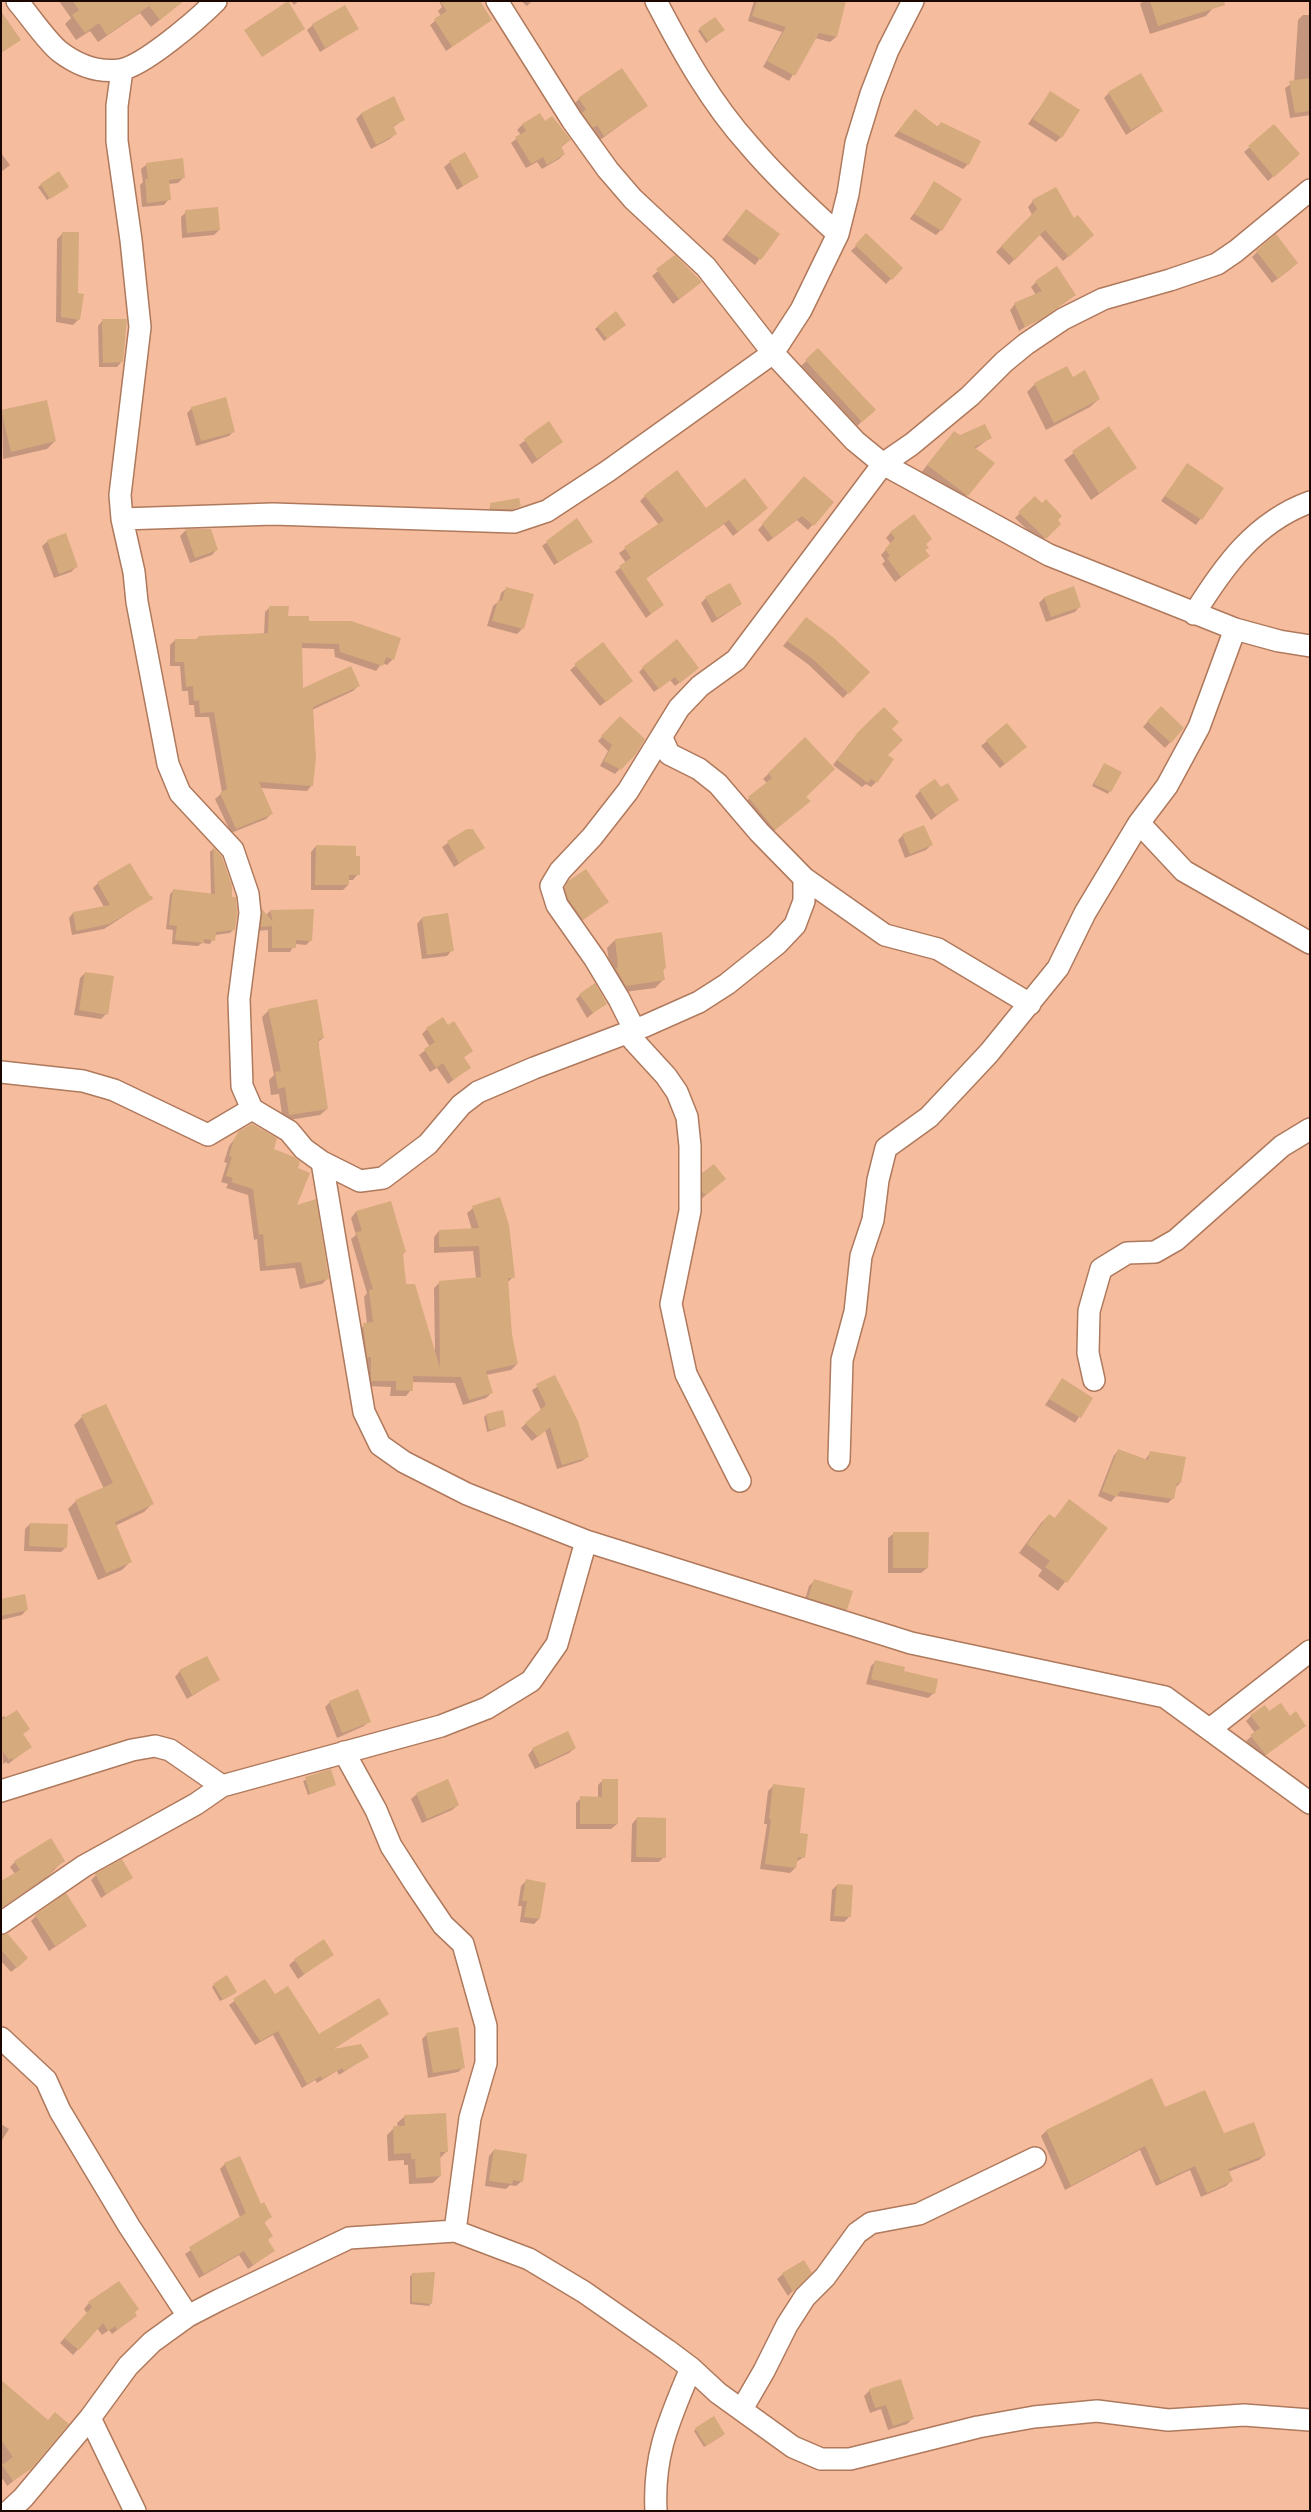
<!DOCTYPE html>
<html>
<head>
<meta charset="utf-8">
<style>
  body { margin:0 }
  #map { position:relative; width:1311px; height:2512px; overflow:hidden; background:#f6bc9e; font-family:"Public Sans",sans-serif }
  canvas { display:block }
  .frame { position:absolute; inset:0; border:2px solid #1a0701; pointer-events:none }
</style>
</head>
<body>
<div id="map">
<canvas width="1311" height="2512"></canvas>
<div class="frame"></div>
</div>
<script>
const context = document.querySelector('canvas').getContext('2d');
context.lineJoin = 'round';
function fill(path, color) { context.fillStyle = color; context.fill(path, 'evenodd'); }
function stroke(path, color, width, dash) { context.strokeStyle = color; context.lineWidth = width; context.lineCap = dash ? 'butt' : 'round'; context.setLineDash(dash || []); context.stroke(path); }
fill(new Path2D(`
  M59,1H183L151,27L140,13L98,42L90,31L76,40L65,24L71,18Z
  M291,1H299L294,5Z
  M439,1H479L491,20L446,51L430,25L441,16L438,11L442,7Z
  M521,1H532L527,6Z
  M754,1H845L836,37L830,42L815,38L789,81L763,67L782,32L748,21Z
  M1143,1H1212L1214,7L1206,16L1150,34L1140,4Z
  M1303,15H1310V115L1290,118L1285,88L1294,82L1298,20Z
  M313,25L357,29L320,52L307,30Z
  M700,29L721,32L706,43L698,31Z
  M1050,93L1061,137L1056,142L1028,124Z
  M1109,93L1162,111L1126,135L1104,98Z
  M394,98L404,119L392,128L395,134L390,139L371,149L356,119L361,114Z
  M579,99L646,106L596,143L571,107Z
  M915,111L937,127L941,123L968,164L963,169L894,136Z
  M544,122L570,140L560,148L564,154L559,159L542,169L537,162L526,168L511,143L521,135L517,130L522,125Z
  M1274,126L1293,159L1268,181L1244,152Z
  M1,153L10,165L1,172Z
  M450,162L477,177L457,190L444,167Z
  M147,164L184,177L178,183L168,184L169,199L164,205L142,207L140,185L143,182L141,169Z
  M935,183L941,230L936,235L910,219Z
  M41,185L65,189L47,200L38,187Z
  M1033,201L1074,220L1087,240L1063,261L1039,234L1009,265L996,252L1032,215L1028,207Z
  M746,210L778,234L755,265L722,240Z
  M186,212L219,230L214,235L182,238L181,217Z
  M62,234L77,294L78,320L73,325L56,322L57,239Z
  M867,235L901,268L886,284L851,251Z
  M1257,252L1292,268L1272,283L1252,257Z
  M675,257L695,287L673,304L652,276Z
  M1036,282L1075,295L1019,331L1010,310L1015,304L1036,295L1031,287Z
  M616,313L622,327L604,341L595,329Z
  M103,320L122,361L117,367H99L98,326Z
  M818,350L874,410L857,426L801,366Z
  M1072,378L1099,399L1090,407L1046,430L1027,392L1035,384Z
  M192,408L234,431L229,436L196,446L187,413Z
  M2,412L55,441L47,449L3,459Z
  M549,423L562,442L532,464L519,445Z
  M1109,428L1135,468L1091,500L1064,460Z
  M990,438L975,449L993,463L960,503L920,474L947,440Z
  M1187,465L1222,488L1196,525L1161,501Z
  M800,482L832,502L808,530L797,520L768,542L758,530Z
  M645,496L706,510L762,513L733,536L724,524L645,579L662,605L646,618L615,572L626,563L619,553L659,525L640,501Z
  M1035,498L1060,524L1040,542L1015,518Z
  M491,504L520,506L509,511H489Z
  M576,520L591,542L554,565L542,546Z
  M210,530L217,549L212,555L190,563L180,536L185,531Z
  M891,532L925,545L927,548L924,551L928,556L895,582L882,564L885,561L881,555L891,544L886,538Z
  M48,541L76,567L71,572L54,578L42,546Z
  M507,588L522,629L517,634L487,626L493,606L499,601L501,593Z
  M1073,588L1080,606L1075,612L1046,622L1039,603L1044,598Z
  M706,598L741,604L712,623L701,603Z
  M270,607L287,617L307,623L399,639L392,660L387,665L382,663L376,671L335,657L334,649L301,648V690L358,686L353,691L312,710V785L307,791L260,788L271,814L266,819L231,833L215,799L222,793L209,717H195L194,705H189L188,691H182L180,666H170V645L175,640H195L199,637L264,634L265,612Z
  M806,618L869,672L843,698L809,665L783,646Z
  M603,644L632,681L600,706L570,670Z
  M643,668L693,672L675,686L670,680L654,692L639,672Z
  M1155,713L1183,728L1165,748L1143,727Z
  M620,718L635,753L615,774L600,766L608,751L598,741Z
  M1007,724L1020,752L1000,768L981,746Z
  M890,729L887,755L876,782L871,787L866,784L862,787L833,765L853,739Z
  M805,739L804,806L770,834L744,803L767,783L763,779Z
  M1104,764L1120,772L1108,794L1092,786Z
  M920,791L957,800L931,820L915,796Z
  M467,830L483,848L454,867L442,847Z
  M903,835L931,845L926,850L905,858L898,840Z
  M316,846L358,874L353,880H348V885L343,890H311V852Z
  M213,849L221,858L234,929L230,933L215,935L210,944L202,943L198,946L172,944L173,930L166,929L170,894L174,890L211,895L210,852Z
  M569,882L607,902L577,924L560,894Z
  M98,883L152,898L104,929L72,935L69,918L73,913L104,907L93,888Z
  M262,910L266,915L270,911L312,910L311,940L306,945L295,944L290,952H268V930L257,931L258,914Z
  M422,918L452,950L447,956L422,959L417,924Z
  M615,940L665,968L662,971L663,980L655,988L617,993L611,975L607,948Z
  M85,973L106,1014L101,1019L74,1015L80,978Z
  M581,994L606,1003L587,1018L576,999Z
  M269,1010L323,1038L318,1042L327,1109L320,1115L283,1121L279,1094L271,1095L269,1080L274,1075L262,1017Z
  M448,1027L472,1051L463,1058L469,1068L448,1084L437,1068L430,1072L419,1055L430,1047L422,1034L427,1029Z
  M240,1132L272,1150L296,1169L295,1207L328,1278L322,1284L300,1289L295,1268L260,1271L257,1239L254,1240L248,1195L226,1188L228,1184L221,1182L227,1163L224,1162L229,1146Z
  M703,1174L719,1184L700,1200L698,1180Z
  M390,1202L405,1252L402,1255L405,1286L435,1351L434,1288L440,1282L476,1278L473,1251L434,1253V1237L439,1231L472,1230L467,1213L473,1208L513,1277L507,1283L511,1335L517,1364L511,1370L486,1375L492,1392L486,1398L463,1405L455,1383L411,1382V1390L406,1396H390L391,1387L366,1386L358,1330L367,1324L364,1297L367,1293L351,1239L356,1235L351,1218L356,1212Z
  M555,1376L587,1457L582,1461L557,1469L545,1430L532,1441L521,1428L541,1410L532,1390Z
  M1062,1380L1092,1398L1075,1423L1045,1405Z
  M486,1415L505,1426L487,1432L484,1417Z
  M82,1417L152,1504L144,1512L115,1526L130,1562L122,1570L98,1580L68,1509L76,1501L104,1489L74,1425Z
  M1119,1450L1145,1460L1150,1453L1180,1483L1175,1488L1173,1498L1168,1503L1116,1496L1111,1502L1098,1496L1114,1455Z
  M1069,1501L1106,1529L1058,1591L1038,1576L1042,1570L1019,1553L1041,1523L1049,1515L1054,1519Z
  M30,1524L66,1547L61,1552L24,1551L25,1529Z
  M894,1533L927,1568L921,1573H888V1538Z
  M814,1581L846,1609L840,1614L804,1603L809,1586Z
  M1,1601L27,1609L22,1615L1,1620Z
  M876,1661L902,1672L934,1693L928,1698L866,1684L871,1666Z
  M180,1671L218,1680L187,1699L175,1677Z
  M330,1702L369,1721L364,1726L337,1738L325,1707Z
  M1269,1713L1290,1717L1305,1726L1260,1759L1246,1741L1255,1733L1246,1721L1251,1716Z
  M4,1716L30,1747L8,1764L6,1762L3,1764L1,1718Z
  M575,1748L569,1753L535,1769L528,1755L533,1749Z
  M330,1771L335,1785L308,1795L303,1781Z
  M603,1780L617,1824L611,1829H576V1803L581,1798H598V1785Z
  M773,1786L804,1857L796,1862L795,1868L790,1873L760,1869L767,1824H764L768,1791Z
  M417,1794L458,1805L452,1810L422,1823L411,1799Z
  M637,1818L664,1857L659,1862H631L632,1824Z
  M63,1861L47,1877L1,1908V1882L15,1874L10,1867L15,1862Z
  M96,1875L131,1878L101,1898L91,1880Z
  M526,1881L539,1919L534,1924L520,1922L522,1906H518L521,1886Z
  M837,1885L849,1917L844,1922L830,1921L832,1890Z
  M36,1916L86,1926L49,1951L31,1921Z
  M1,1935L22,1963L11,1972L1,1961Z
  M332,1954L298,1979L289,1965L295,1960Z
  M264,1980L274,1996L319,2036L387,2014L332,2050L367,2057L339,2075L337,2071L317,2083L315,2080L302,2088L273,2035L255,2045L229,2005Z
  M214,1985L234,1994L220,2001L212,1987Z
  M427,2034L464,2067L458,2072L428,2078L422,2039Z
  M1165,2109L1265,2155L1259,2160L1228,2172L1231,2181L1226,2186L1201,2197L1190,2170L1156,2186L1140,2150L1065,2190L1041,2136L1046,2131Z
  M405,2116L447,2151L440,2158V2176L433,2183L409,2184L408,2165H404V2160L388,2161L387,2135L394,2128H398L397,2123Z
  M1,2124L9,2129L1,2142Z
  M494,2150L522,2181L516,2186L510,2185L506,2189L485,2186L489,2156Z
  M225,2164L270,2217L264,2223L267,2241L273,2251L248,2269L239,2255L199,2278L185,2254L240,2217L220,2169Z
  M810,2272L788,2296L777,2279L783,2274Z
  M413,2274L431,2303L429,2306L410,2304V2276Z
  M89,2303L134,2313L136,2316L112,2334L109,2330L102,2335L97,2328L73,2355L60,2343L87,2313L84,2309Z
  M1,2388L30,2468L7,2486L3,2479L1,2481Z
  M870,2390L912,2419L907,2424L888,2430L881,2409L870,2413L864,2396Z
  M696,2429L722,2436L704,2447L694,2431Z`), '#0003');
fill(new Path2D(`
  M73,1H184L160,20L149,6L107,35L99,23L85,33L72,15L79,10Z
  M288,1L305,29L262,57L244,30Z
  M440,1H480L492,20L452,47L434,19L447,11Z
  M757,1H846L837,37L819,33L795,76L767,61L786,27L752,16Z
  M1150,1H1224L1225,5L1158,26Z
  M345,5L359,29L325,48L312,24Z
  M1,11L21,40L1,53Z
  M715,17L725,30L708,41L699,28Z
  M622,68L648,106L604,136L597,125L593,128L582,113L586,109L578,98Z
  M1141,73L1163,111L1131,130L1108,92Z
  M1310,78V111L1295,113L1289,81Z
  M1050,91L1080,110L1062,138L1033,119Z
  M394,96L405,120L393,126L397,134L376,145L361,113Z
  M915,109L938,127L941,122L981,141L969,165L898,131Z
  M540,113L545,121L552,116L571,140L561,146L565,154L547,165L543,157L531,164L515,137L526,131L522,124Z
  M1274,124L1300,154L1274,177L1248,146Z
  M465,152L479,177L463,186L449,161Z
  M183,158L185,178L169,180L171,200L147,203L145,179H148L146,163Z
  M59,171L69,187L50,199L40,184Z
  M934,181L962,199L942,231L914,214Z
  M1056,187L1074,218L1078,215L1094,235L1069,257L1045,230L1015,260L1001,246L1037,209L1032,200Z
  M218,207L220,230L187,233L185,210Z
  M746,209L780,234L761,260L727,235Z
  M62,232H79L78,293L84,294L80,320L61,317Z
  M866,233L903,268L892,280L855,245Z
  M1276,234L1298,263L1278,279L1256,251Z
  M675,255L702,282L679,299L656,269Z
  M1057,266L1076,295L1040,320L1025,327L1014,303L1042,291L1035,281Z
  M616,311L626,325L607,339L597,326Z
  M102,319H127L123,362L103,363Z
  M818,348L876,410L862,422L805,360Z
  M1067,366L1073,377L1085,370L1100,399L1054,423L1034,383Z
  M226,397L235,432L201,441L191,407Z
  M47,400L56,441L11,452L1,410Z
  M549,421L563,442L537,459L524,439Z
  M985,424L992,438L974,447L995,463L968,496L927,465L954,431L960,435Z
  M1109,426L1137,468L1099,493L1072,451Z
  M1187,463L1224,488L1202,520L1165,496Z
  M677,470L706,508L745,478L768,508L738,532L729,520L646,578L664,605L651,614L619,566L631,558L624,547L664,520L644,495Z
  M804,476L834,502L814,526L802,516L773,538L762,524Z
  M1035,496L1042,503L1046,499L1062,516L1058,520L1061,524L1046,539L1018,512Z
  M519,498L521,506L512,509H491L490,503Z
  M914,514L932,539L926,544L929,548L925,550L930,556L901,577L887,558L890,556L885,549L895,538L890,532Z
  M577,518L593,542L558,562L546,541Z
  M185,529H211L218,550L195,558Z
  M66,533L78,567L59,574L47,540Z
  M730,583L742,604L717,618L705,597Z
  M1074,586L1081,607L1051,617L1044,597Z
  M506,587L534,594L524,629L492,621L498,600L502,601Z
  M269,606H289L288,616H309V621H351L401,638L394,660L386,657L383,666L340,652L339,644L302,643L303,688L351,666L360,686L313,707L316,758L313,786L259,782L273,814L236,829L220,793L227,789L214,712L200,713L199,700L194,701L193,686L186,687L184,662H175V639H198V636L268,633Z
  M806,617L834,638L870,672L849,694L814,660L787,641Z
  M677,639L699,668L680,683L675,677L659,689L642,667Z
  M603,642L633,681L606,702L574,664Z
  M1161,706L1184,728L1171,743L1147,721Z
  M884,707L899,722L892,729L903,740L888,755L894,759L877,783L871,779L868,783L837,760L858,732Z
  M620,716L645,739L636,754L621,770L604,761L612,745L601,736Z
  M1007,723L1027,747L1005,764L986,740Z
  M805,737L835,769L806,797L811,801L775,830L748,797L772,778L768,773Z
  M1104,763L1122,772L1111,792L1094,784Z
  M935,779L941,787L948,783L959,800L936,815L919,790Z
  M924,825L933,845L910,854L902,834Z
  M467,829H473L485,848L459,863L447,841Z
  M316,845L356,846V856H360V875H349V885H315Z
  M213,847L222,857L232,886V897H236L237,913L235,930L216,932L215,941L204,939V943L175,940L177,926L169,925L173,889L215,894Z
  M130,863L150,896H152L153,899L109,924L76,931L73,912L110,905L97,882Z
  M586,869L609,902L583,920L568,899L565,888L568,881Z
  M262,909L273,922L270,910L314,909L312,941L296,940V948H272V926L261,927Z
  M448,913L454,951L427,955L422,917Z
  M662,932L666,968L663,969L665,980L626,986L616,969L618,967L615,939Z
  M85,972L114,976L108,1015L79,1010Z
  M595,983L607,1004L593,1013L579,994Z
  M317,999L324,1038L319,1039V1047L328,1109L289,1115L285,1087L278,1089L275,1072L281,1071L268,1009Z
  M443,1017L448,1025L454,1021L473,1051L464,1057L471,1068L453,1080L443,1063L436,1068L424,1049L435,1042L426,1028Z
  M252,1124L277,1138L274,1149L294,1157L300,1162L298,1168L310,1173L297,1205L316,1199L329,1279L306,1284L301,1262L266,1266L263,1234L259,1235L253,1189L231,1182L233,1178L226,1176L232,1157L229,1156L234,1139L239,1131Z
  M714,1164L726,1179L706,1195L702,1192V1173Z
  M500,1197L509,1225L515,1278H508L512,1335L518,1364L486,1371L493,1393L469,1400L461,1377L413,1376V1391L396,1390V1381H371V1357H367L363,1323L373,1322L369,1290L373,1289L356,1232L362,1231L356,1211L391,1201L406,1252L403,1253L406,1284H415L440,1368L439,1281L481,1277L479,1246L439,1247V1230L479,1228L472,1206Z
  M555,1375L578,1421L589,1457L562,1465L550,1427L538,1437L525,1423L546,1405L536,1384Z
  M1062,1378L1093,1398L1081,1418L1049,1399Z
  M106,1404L154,1504L115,1522L132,1562L106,1573L75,1500L113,1483L81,1415Z
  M503,1410L506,1426L489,1430L486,1414Z
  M1118,1449L1148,1460L1150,1451L1186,1457L1181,1483H1177L1174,1499L1120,1491L1117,1497L1102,1491Z
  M1069,1499L1108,1528L1067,1583L1045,1567L1050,1561L1027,1544L1049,1514L1055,1518Z
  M30,1523L68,1524L67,1548L29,1546Z
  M893,1532H929L928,1568H893Z
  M814,1579L853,1591L847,1610L808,1598Z
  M25,1594L28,1610L1,1616V1599Z
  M207,1656L220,1680L192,1695L179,1670Z
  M875,1660L905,1667L904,1671L938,1679L935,1694L871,1679Z
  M358,1689L371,1722L342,1733L329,1701Z
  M1281,1703L1290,1716L1296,1711L1306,1726L1266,1755L1250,1735L1260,1728L1250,1715L1265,1705L1269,1711Z
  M17,1710L30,1729L23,1734L32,1747L13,1760L12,1758L9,1760L1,1749V1720Z
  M568,1731L576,1748L540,1765L532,1748Z
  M331,1769L336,1785L310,1794L305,1777Z
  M448,1779L459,1805L427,1819L416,1793Z
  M602,1779H618V1824H580V1796L602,1797Z
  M773,1784L805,1788L800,1833L808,1834L805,1858L798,1857L796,1868L765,1864L771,1819H769Z
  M637,1817L666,1818V1858L636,1857Z
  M51,1838L65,1861L52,1870L53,1872L1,1908V1881L20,1870L14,1861Z
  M122,1859L133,1878L106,1894L95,1874Z
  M526,1879L546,1883L540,1919L524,1917L527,1901H522Z
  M837,1884L853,1885L851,1917L834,1916Z
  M66,1893L87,1926L55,1946L35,1915Z
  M8,1934L28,1958L17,1968L1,1950V1935Z
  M324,1939L334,1955L304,1974L294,1959Z
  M227,1975L237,1992L223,2000L213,1984Z
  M265,1979L275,1994L288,1986L319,2034L379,1998L389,2014L333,2049L361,2044L369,2057L344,2071L342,2068L322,2079L321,2076L307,2084L278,2031L260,2041L233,1999Z
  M458,2027L465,2068L433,2073L426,2033Z
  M1152,2078L1165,2107L1205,2090L1224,2133L1254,2122L1266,2155L1228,2169L1233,2181L1207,2193L1195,2166L1161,2182L1145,2146L1071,2186L1046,2130Z
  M446,2113L448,2152H440L441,2176L416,2178L415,2159H411V2153L394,2154L393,2126H405L404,2115Z
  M494,2149L527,2154L523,2182L513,2180L512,2184L489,2181Z
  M240,2156L261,2204L264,2202L272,2217L264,2222L273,2236L268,2240L275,2251L253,2265L244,2251L204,2274L189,2247L246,2213L224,2163Z
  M804,2260L812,2273L793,2292L782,2273Z
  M435,2272L432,2304L412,2302V2273Z
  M119,2281L139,2309L135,2312L137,2316L117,2330L115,2326L108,2331L103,2323L79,2350L64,2338L92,2307L88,2302Z
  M901,2379L914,2419L893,2426L886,2405L875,2408L869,2389Z
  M1,2380L48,2420L55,2412L69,2424L31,2469L13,2481L2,2465L13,2457L1,2440Z
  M714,2416L725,2434L706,2446L695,2428Z`), '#d5aa7c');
const minor = new Path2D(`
  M17,1C30,16 45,39 59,51C77,65 97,73 120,70C144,66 198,19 216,1
  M497,1L572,120L608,170L633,199L706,267L773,353L855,441L883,464L1049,555L1235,629L1279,641L1310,646
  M656,1C682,51 711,103 749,145C776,177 807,206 838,234
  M122,70L117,106V141L131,240L140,327L120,495L122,519L134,572L137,602L168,764L180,793L233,850L248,894L250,913L239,999L242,1086L252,1109L289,1131L304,1149L322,1162L364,1412L380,1445L404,1462L467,1494L586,1541L911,1643L1165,1697L1310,1803
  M122,519L273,514L514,522L547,511L608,471L773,353L801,310L838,234L848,194L856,143L871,94L888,50L913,1
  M1194,614C1224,566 1255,522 1310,502
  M662,738L669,754L699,769L718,784L759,832L804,878L885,935L938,949L1030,1004
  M1139,823L1184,871L1310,943
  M1,1072L83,1081L114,1090L208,1135L252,1109
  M322,1162L360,1181L383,1178L428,1144L461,1105L478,1092L534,1068L645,1026L699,1002L727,984L777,944L795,925L804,901V878
  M1094,1380L1088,1353L1089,1311L1101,1269L1127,1253L1155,1252L1176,1240L1282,1146L1310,1129
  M839,1460L842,1360L855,1312L861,1256L873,1220L878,1180L886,1148L929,1117L989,1053L1058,968L1085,913L1139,823L1167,786L1199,727L1235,629
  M740,1481L686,1374L671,1304L690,1211V1146L687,1117L677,1092L666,1076L633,1040L634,1029L619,999L595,959L557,905L551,886L560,871L592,837L628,791L679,708L700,686L736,660L883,464L912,444L970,396L1004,362L1026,344L1063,319L1103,299L1170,280L1217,264L1236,251L1310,190
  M1210,1729L1310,1651
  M344,1752L376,1810L391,1846L416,1885L443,1925L463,1944L486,2026V2063L470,2118L455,2231
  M1,1791L132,1750L155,1746L170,1750L222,1786
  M1,1923L84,1866L196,1804L222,1786L441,1726L487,1708L531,1681L557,1644L586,1541
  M1,2038L46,2080L60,2111L129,2226L188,2316
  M742,2409L764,2371L787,2325L805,2297L825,2277L857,2233L871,2223L919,2214L1035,2158
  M90,2418L135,2511
  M9,2511L23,2498L90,2418L128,2366L152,2342L188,2316L219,2300L349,2238L455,2231L529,2259L584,2292L667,2350L691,2368L718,2393L793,2447L821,2459H850L978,2427L1034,2417L1097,2411L1168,2420L1244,2415L1310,2420
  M656,2511C653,2453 670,2419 691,2368`);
stroke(minor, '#ae795c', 24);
stroke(minor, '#fff', 21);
</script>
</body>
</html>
